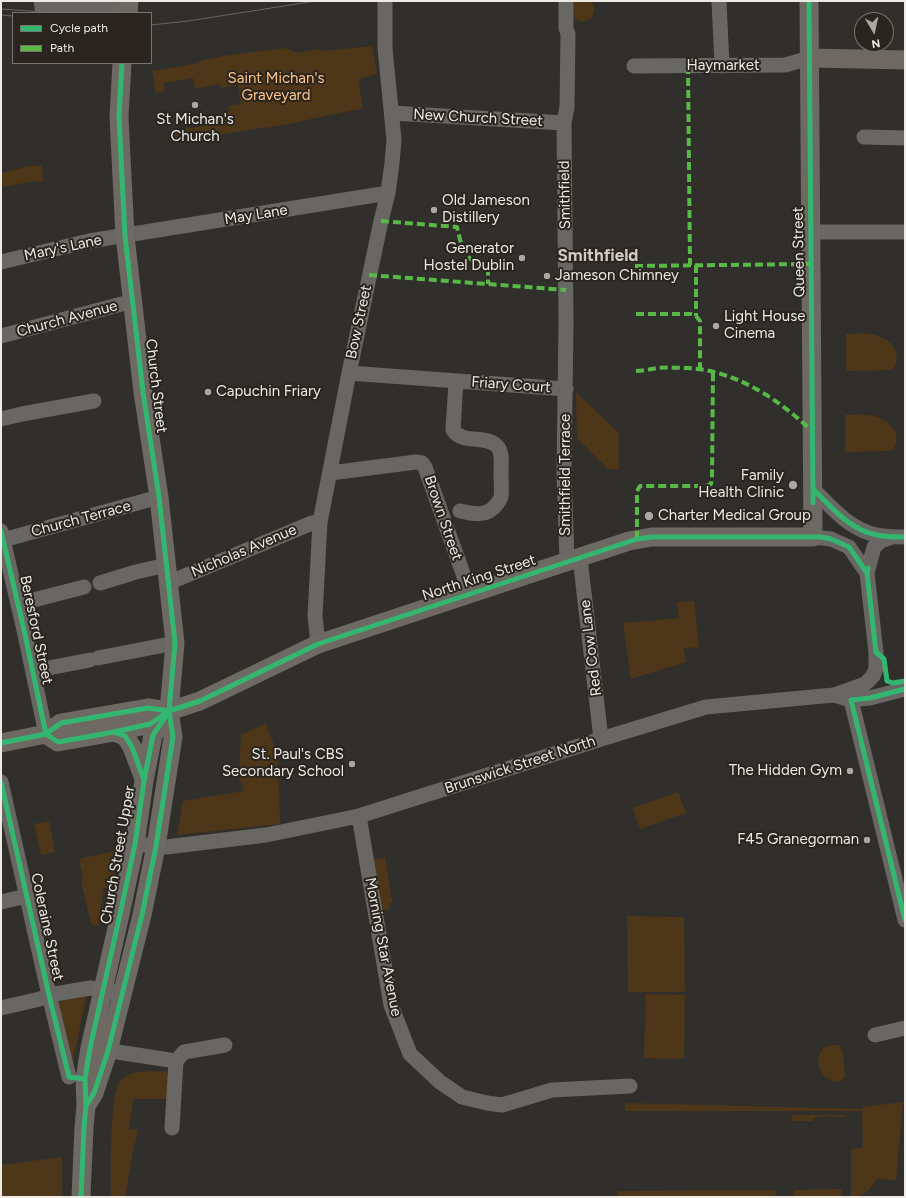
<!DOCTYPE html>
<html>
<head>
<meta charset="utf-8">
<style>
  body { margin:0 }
  #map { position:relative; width:906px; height:1198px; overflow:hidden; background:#312f2c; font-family:Figtree,sans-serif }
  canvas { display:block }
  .frame { position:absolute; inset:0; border:2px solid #ede9e5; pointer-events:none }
  .legend { position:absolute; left:12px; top:12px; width:140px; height:52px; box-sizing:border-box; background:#2a251f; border:1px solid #78736e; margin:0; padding:5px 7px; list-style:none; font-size:12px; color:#ede9e5 }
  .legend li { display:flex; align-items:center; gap:8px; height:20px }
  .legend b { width:20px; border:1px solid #78736e }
  .north { position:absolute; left:854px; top:12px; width:40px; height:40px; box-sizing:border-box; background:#2a251f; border:1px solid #78736e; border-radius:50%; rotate:171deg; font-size:11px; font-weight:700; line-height:16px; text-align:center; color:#ede9e5 }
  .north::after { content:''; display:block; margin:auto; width:14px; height:18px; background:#aba8a4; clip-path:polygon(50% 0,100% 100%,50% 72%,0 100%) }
</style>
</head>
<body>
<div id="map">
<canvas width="906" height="1198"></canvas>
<div class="frame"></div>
<ul class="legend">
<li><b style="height:5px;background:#33b770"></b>Cycle path</li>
<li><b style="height:5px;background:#58b947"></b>Path</li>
</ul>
<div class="north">N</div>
</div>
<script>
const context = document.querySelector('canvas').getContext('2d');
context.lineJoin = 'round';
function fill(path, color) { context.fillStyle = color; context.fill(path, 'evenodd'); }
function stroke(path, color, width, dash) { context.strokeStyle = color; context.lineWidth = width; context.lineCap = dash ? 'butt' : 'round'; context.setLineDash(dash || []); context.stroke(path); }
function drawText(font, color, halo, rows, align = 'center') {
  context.font = font + ' Figtree,sans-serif'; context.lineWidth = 4; context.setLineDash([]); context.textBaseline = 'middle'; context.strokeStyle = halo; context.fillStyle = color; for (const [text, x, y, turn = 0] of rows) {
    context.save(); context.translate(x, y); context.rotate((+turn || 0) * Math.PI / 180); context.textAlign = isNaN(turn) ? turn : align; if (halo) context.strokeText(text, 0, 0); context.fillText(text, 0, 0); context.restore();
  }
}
fill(new Path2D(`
  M574,1H591C601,13 587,27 575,19L573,2Z
  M372,46L377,74L359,79L362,109L334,114L289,124L170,142V137L171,131L215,124L214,115L230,112L229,106L241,104L238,85L221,88L220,84L195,89L193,78L164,83L165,91L156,93L152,71L199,63V61L222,56L286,48L296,53L319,49L323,51Z
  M42,165L43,182L36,181L1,187V173L26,167Z
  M846,334C853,334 861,333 868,334C887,335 906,352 892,370L846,371Z
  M576,392L619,433V469H608L577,438Z
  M845,415C852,415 860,414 867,415C886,416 906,433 892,451L845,452Z
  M694,601L699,647L683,648L686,662L631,679L623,623L679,618L677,602Z
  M266,724L278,756L280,824L177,835L183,801L244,791L239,776L241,734Z
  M678,792L686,813L640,829L633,808Z
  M49,821L55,852L41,855L34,824Z
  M119,850L110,888H104L98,926L91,924L81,881L83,878L79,859Z
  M385,858L392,902L389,903L390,909L383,911L374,859Z
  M627,916L684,917L685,992H628Z
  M646,994L685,995L684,1059L644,1058Z
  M87,995L71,1069L58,1002Z
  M834,1045H839L843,1054L845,1077L839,1082C820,1080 813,1064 823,1048Z
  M165,1071L169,1075L167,1099H133L129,1130L138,1129L133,1152L125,1197H111C111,1177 109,1092 121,1080C132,1069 150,1072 165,1071Z
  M903,1102L896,1180L877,1179C869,1190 865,1197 851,1197V1149L863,1148L862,1111H625V1103L862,1109V1107Z
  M792,1115H845V1117L823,1116L813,1118V1121H791Z
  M62,1157V1197H1V1165Z
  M842,1189V1197H794V1190Z
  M775,1190L776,1197H618V1191Z`), '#4e3618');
stroke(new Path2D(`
  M41,1L42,8C70,8 101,10 129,2
  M566,1V28L568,34L567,107L564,123L566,322L564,472L567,561
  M719,1L722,66
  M634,66L785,65L810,58
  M392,113L564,123
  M864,137L905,138
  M811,232H905
  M1,262L89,241L388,193
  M1,336L133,301
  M349,373L566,389
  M456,381L453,430C463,445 485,434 497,446C503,452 501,465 501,473C501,481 502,490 501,497C500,500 498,503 496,505C487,517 473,514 460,511
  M1,419L22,414L94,401
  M330,473L416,462L422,463L425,467L470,593
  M813,489C831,507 850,530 877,535C886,537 896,537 905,537
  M1,531L24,630L46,734
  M813,537L831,539L849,547L867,573
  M3,540L159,497
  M580,558L601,739
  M100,583L136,572L166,565
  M168,583L312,523L320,522
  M18,604L84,587
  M318,644L315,616L320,522L349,373L381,221L388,193L392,163L394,140L385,48V1
  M98,658L175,643
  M33,671L90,660
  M834,695L865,684L873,676L876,668V652L867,573L874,547L881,541L892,537
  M851,700L905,920
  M1,782L49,995L69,1077
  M359,816L391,1005L410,1054L440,1082L462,1097L487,1103L502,1105L552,1090L630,1086
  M135,844L166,847L266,835L359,816L601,739L706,707L834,695L851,700L870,698L905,689
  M1,902L27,896
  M1,1008L40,999L49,995L90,988L113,992
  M875,1035L905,1028
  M98,1049L176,1061L184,1052L225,1045
  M172,1128L176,1061`), '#696764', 15);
stroke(new Path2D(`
  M128,13L129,1
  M810,58L905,60
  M114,732L125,736L132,747L144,779
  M46,734L58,742L114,732L150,724L169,711L200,701L318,644L629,541L652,537H813L809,1
  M1,743L46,734L61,723L148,708L169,711
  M86,1106L94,1093L108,1051L142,915L156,846L173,737L169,711L175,643L159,497L143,392L125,236L119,117L122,63
  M81,1197L84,1127L86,1106L85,1079L90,1048L121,910L135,844L144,781L153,735L166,715`), '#6e6963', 19);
stroke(new Path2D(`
  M1,9L57,13
  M1,15L13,16
  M151,25L188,21L316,1`), '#686664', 1);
stroke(new Path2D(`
  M688,66L690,265
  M381,221L457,227C460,240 463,256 476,263C480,264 484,265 488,266V284
  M696,265V316
  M635,266L811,264
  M369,275L566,290
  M636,314H691L696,316L700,321V370
  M636,371C643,371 650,369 657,368C667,367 678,368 688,368C737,371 778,399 812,431
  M637,539V491L640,486H706L711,484L712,478L713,372`), '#58b947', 4, [8, 4]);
stroke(new Path2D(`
  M809,1L813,503
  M813,489C831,507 850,530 877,535C886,537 896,537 905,537
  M1,531L24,630L46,734
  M868,568L867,573L876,652L884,659L887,681L893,683L905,681
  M905,689L870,698L851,700L905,920
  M114,732L125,736L132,747L144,780
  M46,734L58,742L114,732L150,724L169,711L200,701L318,644L637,539L652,537H821L831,539L849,547L867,573
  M1,743L46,734L61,723L148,708L169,711
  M1,782L49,995L69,1077L85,1079
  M86,1106L94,1093L108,1051L142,915L156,846L173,737L169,711L175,643L159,497L143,392L125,236L119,117L122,63
  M81,1197L84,1127L86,1106L85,1079L90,1048L121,910L135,844L144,781L153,735L166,716`), '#33b770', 5);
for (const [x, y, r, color] of [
  [195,105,4,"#aba8a4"],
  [434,210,4,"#aba8a4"],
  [522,258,4,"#aba8a4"],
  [547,276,4,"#aba8a4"],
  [716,326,4,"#aba8a4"],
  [208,392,4,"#aba8a4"],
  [793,485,5,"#aba8a4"],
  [649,516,5,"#aba8a4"],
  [352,764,4,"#aba8a4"],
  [850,771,4,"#aba8a4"],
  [867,840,4,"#aba8a4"]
]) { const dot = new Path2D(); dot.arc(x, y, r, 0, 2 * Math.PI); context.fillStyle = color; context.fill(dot); stroke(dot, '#2a251f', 1.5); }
drawText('15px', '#ede9e5', '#2a251f', [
  ["Haymarket",723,66],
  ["New Church Street",478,118,3],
  ["Smithfield",565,195,-91],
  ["May Lane",256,215,-9],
  ["Mary's Lane",63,248,-12],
  ["Queen Street",799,252,-91],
  ["Church Avenue",67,319,-15],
  ["Bow Street",359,322,-78],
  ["Friary Court",511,385,4],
  ["Church Street",156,386,83],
  ["Smithfield Terrace",566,475,-90],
  ["Brown Street",443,518,71],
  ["Church Terrace",81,519,-15],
  ["Nicholas Avenue",244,551,-23],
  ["North King Street",479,578,-18],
  ["Beresford Street",36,630,78],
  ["Red Cow Lane",591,648,-97],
  ["Brunswick Street North",520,765,-18],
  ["Church Street Upper",118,855,-80],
  ["Coleraine Street",47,927,78],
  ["Morning Star Avenue",383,947,79]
]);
drawText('15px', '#fec585', '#2a251f', [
  ["Saint Michan's",276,79],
  ["Graveyard",276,96]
]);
drawText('15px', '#ede9e5', '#2a251f', [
  ["St Michan's",195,120,"center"],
  ["Church",195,137,"center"],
  ["Old Jameson",442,201],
  ["Distillery",442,218],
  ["Generator",514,249,"right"],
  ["Hostel Dublin",514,266,"right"],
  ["Jameson Chimney",555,276],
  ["Light House",724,317],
  ["Cinema",724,334],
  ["Capuchin Friary",216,392],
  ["Family",784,476,"right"],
  ["Health Clinic",784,493,"right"],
  ["Charter Medical Group",658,516],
  ["St. Paul's CBS",344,755,"right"],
  ["Secondary School",344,772,"right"],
  ["The Hidden Gym",842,771,"right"],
  ["F45 Granegorman",859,840,"right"]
], 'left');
drawText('bold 17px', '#d2cbc3', '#2a251f', [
  ["Smithfield",598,256]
]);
</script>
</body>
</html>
